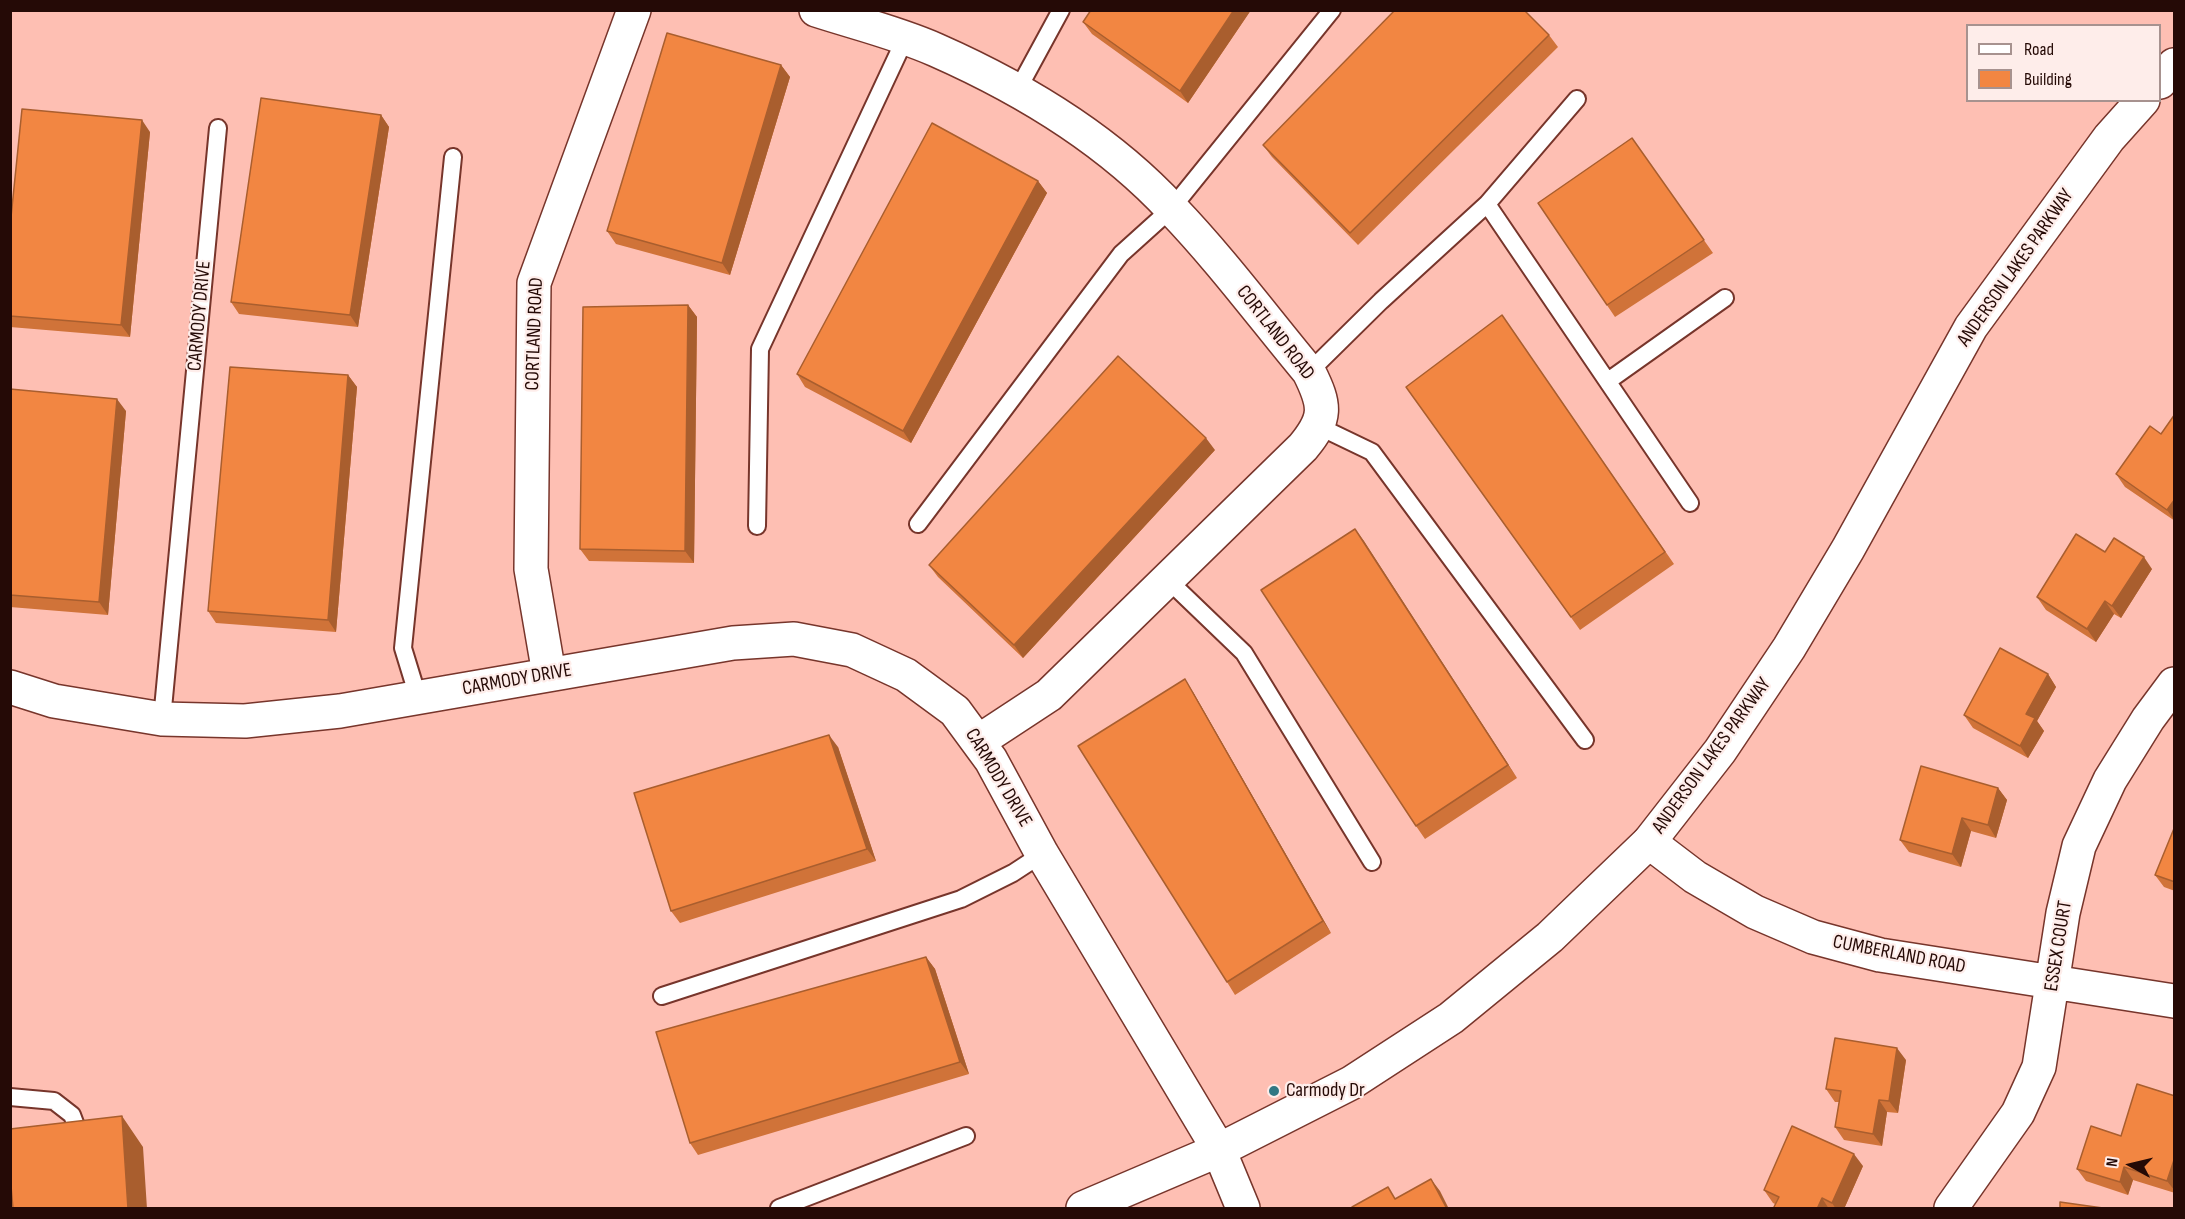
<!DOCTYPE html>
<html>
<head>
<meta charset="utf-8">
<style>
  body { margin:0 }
  #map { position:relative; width:2185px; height:1219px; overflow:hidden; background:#febfb3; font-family:"Sofia Sans Condensed",sans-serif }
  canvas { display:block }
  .frame { position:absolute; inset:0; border:12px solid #250a06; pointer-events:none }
  .legend { position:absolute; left:1966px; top:24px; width:195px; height:78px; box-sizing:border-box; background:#feedea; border:2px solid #a7928f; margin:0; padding:8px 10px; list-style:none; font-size:18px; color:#250a06 }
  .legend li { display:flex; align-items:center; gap:12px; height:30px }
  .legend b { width:30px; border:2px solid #a7928f }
  .north { position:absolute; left:2101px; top:1135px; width:60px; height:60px; -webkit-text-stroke:4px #feedea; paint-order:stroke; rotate:278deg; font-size:16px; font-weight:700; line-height:24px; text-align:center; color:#250a06 }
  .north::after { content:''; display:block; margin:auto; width:21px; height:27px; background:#250a06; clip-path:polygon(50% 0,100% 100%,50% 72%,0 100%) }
</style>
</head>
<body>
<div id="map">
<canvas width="2185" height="1219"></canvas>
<div class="frame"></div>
<ul class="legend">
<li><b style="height:8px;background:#fff"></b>Road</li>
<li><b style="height:16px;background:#f28642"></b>Building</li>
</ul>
<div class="north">N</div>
</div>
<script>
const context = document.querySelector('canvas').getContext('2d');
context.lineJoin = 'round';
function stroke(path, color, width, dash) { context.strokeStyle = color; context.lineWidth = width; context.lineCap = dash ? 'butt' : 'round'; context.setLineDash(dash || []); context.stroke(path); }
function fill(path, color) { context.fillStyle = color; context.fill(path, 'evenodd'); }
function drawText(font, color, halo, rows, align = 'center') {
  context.font = font + ' "Sofia Sans Condensed",sans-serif'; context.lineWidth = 4.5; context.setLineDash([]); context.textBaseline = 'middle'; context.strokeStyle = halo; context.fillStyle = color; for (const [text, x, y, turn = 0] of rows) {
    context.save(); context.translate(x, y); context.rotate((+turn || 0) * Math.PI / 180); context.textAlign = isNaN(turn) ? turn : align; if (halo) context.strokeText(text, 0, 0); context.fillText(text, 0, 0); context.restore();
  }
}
const lane = new Path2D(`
  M1017,91L1061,10
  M1487,204L1690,503
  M1309,372L1381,301L1487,204L1577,99
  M1608,381L1725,298
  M1320,427L1372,452L1585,740
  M918,524L1121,254L1172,208L1332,10
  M757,526L760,349L905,39
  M1167,579L1244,653L1372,862
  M418,697L403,648L453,157
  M162,719L218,128
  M662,996L961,899L1013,873L1042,854
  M10,1097L54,1101L72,1115L81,1139
  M779,1208L966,1136`);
const street = new Path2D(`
  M816,10C856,23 898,33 936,50C1022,88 1108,140 1172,209C1221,260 1264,318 1309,372C1326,406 1327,418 1303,447L1049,695L979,741
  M549,674L531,569L534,283L634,10
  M10,687L54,701L162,719L245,721L340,711L733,643L794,639L852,650L906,675L955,711L991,760L1042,854L1219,1150L1243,1208
  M1649,842L1695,877L1755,912L1813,937L1880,955L2174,1001
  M1951,1208L2018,1113L2039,1067L2063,913L2079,846L2110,780L2148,719L2174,684`);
const secondary = new Path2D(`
  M2160,82L2174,65
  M1083,1208L1219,1150L1351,1083L1451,1018L1550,937L1649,842L1720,751L1789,648L1848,549L1971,327L2109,138L2143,100`);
stroke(lane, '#77352b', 20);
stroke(street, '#77352b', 36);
stroke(secondary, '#77352b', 36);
stroke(lane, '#fff', 16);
stroke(street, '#fff', 33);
stroke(secondary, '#fff', 33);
fill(new Path2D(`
  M1091,10H1251L1188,103L1092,34L1083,22Z
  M1549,35L1558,47L1358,245L1272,157L1263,145Z
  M781,65L790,77L730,275L616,244L607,231Z
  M381,115L389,127L358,327L239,314L231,302Z
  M150,132L130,337L10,327V227Z
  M1632,138L1713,253L1615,317L1538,203Z
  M1038,181L1047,193L911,443L805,387L797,374Z
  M688,305L697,317L694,563L589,561L580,549Z
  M1502,315L1674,564L1580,630L1406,387Z
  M348,375L357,387L336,632L216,623L208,611Z
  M10,389L126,411L108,615L10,607Z
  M2175,414V521L2125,487L2116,474L2161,434Z
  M1215,450L1023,658L938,577L929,565Z
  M1355,529L1517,778L1425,839L1416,826Z
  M2105,552L2152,569L2121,618L2114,614L2096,642L2046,610L2037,597Z
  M2048,674L2056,687L2037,721L2044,731L2028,758L1973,728L1964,715Z
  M1193,692L1331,933L1235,995L1227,982Z
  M838,747L876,861L680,923L671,911Z
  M1998,788L2007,800L1996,838L1971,831L1961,867L1909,852L1900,840Z
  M2175,826V891L2164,887L2155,875Z
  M926,957L935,969L969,1074L698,1155L690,1143Z
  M1906,1060L1898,1113L1887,1112L1882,1146L1844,1140L1835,1127L1839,1102H1835L1826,1089Z
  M2175,1096V1193L2133,1180L2128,1195L2086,1181L2077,1169Z
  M1863,1166L1844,1209H1773L1775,1204L1773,1203L1764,1190Z`), '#d07339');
fill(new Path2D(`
  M1234,10H1251L1188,103L1180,91Z
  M781,65L790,77L730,275L722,263Z
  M381,115L389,127L358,327L350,315Z
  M142,120L150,132L130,337L121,325Z
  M1038,181L1047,193L911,443L903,431Z
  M688,305L697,317L694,563L685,551Z
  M348,375L357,387L336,632L328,620Z
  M117,399L126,411L108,615L99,602Z
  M1206,438L1215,450L1023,658L1014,645Z
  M2175,499V521L2167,510Z
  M1355,529L1364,541L1517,778L1508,765Z
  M2144,557L2152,569L2121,618L2112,606Z
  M2105,601L2114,614L2096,642L2087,629Z
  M2048,674L2056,687L2037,721L2044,731L2028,758L2020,746L2026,714Z
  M1185,679L1193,692L1331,933L1323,921Z
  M829,735L838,747L876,861L867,849Z
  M1998,788L2007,800L1996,838L1988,825Z
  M1962,818L1971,831L1961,867L1952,854Z
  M926,957L935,969L969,1074L960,1062Z
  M1897,1048L1906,1060L1898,1113L1889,1101Z
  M1879,1100L1887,1112L1882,1146L1873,1134Z
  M122,1116L143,1147L147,1209H128Z
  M1854,1154L1863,1166L1844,1209H1836L1832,1203Z
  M2175,1157V1191L2167,1181Z
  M2124,1167L2133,1180L2128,1195L2120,1182Z
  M1431,1179L1440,1191L1449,1209H1447Z
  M1822,1198L1829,1209H1817Z`), '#a95e2e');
const building = new Path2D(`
  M1091,10H1234L1180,91L1083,22Z
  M1395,10H1524L1549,35L1350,233L1263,145Z
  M667,33L781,65L722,263L607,231Z
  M261,98L381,115L350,315L231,302Z
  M22,109L142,120L121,325L10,316V227Z
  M932,123L1038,181L903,431L797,374Z
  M1632,138L1704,240L1607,305L1538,203Z
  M688,305L685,551L580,549L583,307Z
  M1502,315L1665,552L1571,617L1406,387Z
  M1118,356L1206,438L1014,645L929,565Z
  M230,367L348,375L328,620L208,611Z
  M10,389L117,399L99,602L10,595Z
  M2175,414V499L2167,510L2116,474L2150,426L2161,434Z
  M1355,529L1508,765L1416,826L1261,590Z
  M2076,534L2105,552L2114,538L2144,557L2112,606L2105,601L2087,629L2037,597Z
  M2000,648L2048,674L2026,714L2035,718L2020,746L1964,715Z
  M1185,679L1323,921L1227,982L1078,746Z
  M829,735L867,849L671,911L634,793Z
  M1921,766L1998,788L1988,825L1962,818L1952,854L1900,840Z
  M2175,826V882L2155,875Z
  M926,957L960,1062L690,1143L656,1032Z
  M1835,1038L1897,1048L1889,1101L1879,1100L1873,1134L1835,1127L1841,1091L1826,1089Z
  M2137,1084L2175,1096V1157L2167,1181L2124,1167L2120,1182L2077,1169L2091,1126L2121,1136Z
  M122,1116L128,1209H13L10,1174V1129Z
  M1792,1126L1854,1154L1832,1203L1822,1198L1817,1209H1773L1779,1197L1764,1190Z
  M1431,1179L1447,1209H1353L1352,1207L1388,1187L1395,1199Z
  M2060,1202L2110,1209H2060Z`);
fill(building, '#f28642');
stroke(building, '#a95e2e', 1.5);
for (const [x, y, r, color] of [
  [1274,1091,6,"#317783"]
]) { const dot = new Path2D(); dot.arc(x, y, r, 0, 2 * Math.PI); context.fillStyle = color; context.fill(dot); stroke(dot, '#feedea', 2); }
drawText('20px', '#250a06', '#feedea', [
  ["ANDERSON LAKES PARKWAY",2016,268,-55],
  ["CARMODY DRIVE",200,316,-85],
  ["CORTLAND ROAD",1275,333,52],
  ["CORTLAND ROAD",535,334,-88],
  ["CARMODY DRIVE",517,680,-10],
  ["ANDERSON LAKES PARKWAY",1712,756,-54],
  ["CARMODY DRIVE",998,778,59],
  ["ESSEX COURT",2059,946,-81],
  ["CUMBERLAND ROAD",1899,955,11]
]);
drawText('20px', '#250a06', '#feedea', [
  ["Carmody Dr",1286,1091]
], 'left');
</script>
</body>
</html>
